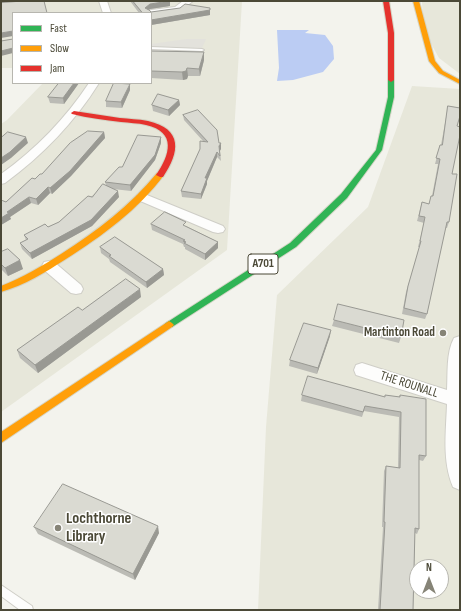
<!DOCTYPE html>
<html>
<head>
<meta charset="utf-8">
<style>
  body { margin:0 }
  #map { position:relative; width:461px; height:611px; overflow:hidden; background:#f3f3ed; font-family:"Sofia Sans Condensed",sans-serif }
  canvas { display:block }
  .frame { position:absolute; inset:0; border:2px solid #4b4937; pointer-events:none }
  .legend { position:absolute; left:12px; top:12px; width:140px; height:72px; box-sizing:border-box; background:#fff; border:1px solid #b7b6af; margin:0; padding:5px 7px; list-style:none; font-size:12px; color:#4b4937 }
  .legend li { display:flex; align-items:center; gap:8px; height:20px }
  .legend b { width:20px; border:1px solid #b7b6af }
  .north { position:absolute; left:409px; top:559px; width:40px; height:40px; box-sizing:border-box; background:#fff; border:1px solid #b7b6af; border-radius:50%; rotate:0deg; font-size:11px; font-weight:700; line-height:16px; text-align:center; color:#4b4937 }
  .north::after { content:''; display:block; margin:auto; width:14px; height:18px; background:#868477; clip-path:polygon(50% 0,100% 100%,50% 72%,0 100%) }
</style>
</head>
<body>
<div id="map">
<canvas width="461" height="611"></canvas>
<div class="frame"></div>
<ul class="legend">
<li><b style="height:5px;background:#30b455"></b>Fast</li>
<li><b style="height:5px;background:#ff9f0a"></b>Slow</li>
<li><b style="height:5px;background:#e5322d"></b>Jam</li>
</ul>
<div class="north">N</div>
</div>
<script>
const context = document.querySelector('canvas').getContext('2d');
context.lineJoin = 'round';
function fill(path, color) { context.fillStyle = color; context.fill(path, 'evenodd'); }
function stroke(path, color, width, dash) { context.strokeStyle = color; context.lineWidth = width; context.lineCap = dash ? 'butt' : 'round'; context.setLineDash(dash || []); context.stroke(path); }
function drawText(font, color, halo, rows, align = 'center') {
  context.font = font + ' "Sofia Sans Condensed",sans-serif'; context.lineWidth = 3; context.setLineDash([]); context.textBaseline = 'middle'; context.strokeStyle = halo; context.fillStyle = color; for (const [text, x, y, turn = 0] of rows) {
    context.save(); context.translate(x, y); context.rotate((+turn || 0) * Math.PI / 180); context.textAlign = isNaN(turn) ? turn : align; if (halo) context.strokeText(text, 0, 0); context.fillText(text, 0, 0); context.restore();
  }
}
fill(new Path2D(`
  M1,1H242L227,250L1,412V124L7,120L43,83H151V13H13V68H1Z
  M422,1H460V74L439,58L423,29Z
  M412,86L460,89V610H258L266,427L277,295L368,207ZM417,567H441V591H417Z`), '#e7e7da');
fill(new Path2D(`
  M186,39H206L198,57L151,60V44Z`), '#e3e2dc');
fill(new Path2D(`
  M277,30H309L305,33L325,35L333,46L334,59L323,72L293,80L277,81L279,68Z`), '#bbccf3');
const lane = new Path2D(`
  M151,47L202,49L204,50L202,51L151,49Z
  M1,585L32,606L33,610H20L1,596Z`);
const street = new Path2D(`
  M99,1H107L111,13H103Z
  M183,1H193L180,11L151,16V13H147L151,10L175,7Z
  M89,83H99C74,123 43,155 5,183L1,184V174C36,149 65,119 89,83Z
  M142,193L223,226L225,229L223,232L218,233L213,232L138,200L136,197L138,194Z
  M49,261L54,262L81,285L83,289L81,293L76,294L71,293L44,270L42,266L44,262Z
  M460,336V490L453,487C442,461 446,432 447,404L356,375L354,370L356,365L362,363L447,390C448,373 446,353 454,338Z`);
const fast = new Path2D(`
  M391,78L394,80V97L382,150L347,198L296,247L172,327H166L164,325L166,323L290,243L341,194L376,150L388,97V80Z`);
const slow = new Path2D(`
  M413,1H419L435,61L443,71L460,80V84L439,73L429,61Z
  M157,173H160L164,175C138,210 102,236 66,259C46,272 25,285 1,292V286C22,278 42,266 61,254C97,231 130,206 157,173Z
  M169,321L172,323L174,325L172,327L1,443V432Z`);
const jam = new Path2D(`
  M383,1H389L394,33V80L391,82L388,80V33Z
  M74,111C89,113 105,116 120,118C129,119 138,119 148,121C183,129 180,152 163,177H160L156,175C170,155 177,132 146,125C138,123 129,123 121,122C105,120 88,118 72,114L71,113Z`);
stroke(lane, '#cfcec7', 2);
stroke(street, '#cfcec7', 2);
stroke(fast, '#d4d4c5', 2);
stroke(slow, '#d4d4c5', 2);
stroke(jam, '#d4d4c5', 2);
fill(lane, '#fdfdfc');
fill(street, '#fdfdfc');
fill(fast, '#30b455');
fill(slow, '#ff9f0a');
fill(jam, '#e5322d');
fill(new Path2D(`
  M130,1H170V6L150,9L149,10L151,12L210,8V15L151,25V13H139Z
  M151,51L204,52V60L200,76H188L187,79L183,80L151,78Z
  M79,83L64,104L50,103L48,97Z
  M130,90L122,108L106,107V101Z
  M179,100L180,105L169,116L153,111L152,105Z
  M448,106L457,126L452,174L449,222L447,228H445L427,314L425,319L402,314L406,292L420,247H418L424,223L417,221L422,202L429,204L432,196L438,164H435L440,145H441L447,112Z
  M183,115L219,143L221,149L220,151L221,161L217,157L207,181V184L201,199L182,197L181,191L200,150V141H203L184,120Z
  M104,132L105,138L71,176L52,194L50,193L38,205L31,203L10,217L11,219L1,225V200L6,202L35,179Z
  M161,137V143L155,160L131,191L113,189L119,197L92,226L32,259L22,249L20,243L26,240L24,235L48,227L59,222L106,185L105,182L122,167Z
  M151,224L186,226L218,242V248L205,260L185,249V247H184L183,244L152,230Z
  M100,247L163,269L164,275L147,288L110,262L109,259L101,253Z
  M1,252L23,269L8,276L1,269Z
  M141,297L38,373L20,358L17,350L82,310Z
  M334,320L401,337L399,343L332,326Z
  M330,336L317,374L289,366L290,360Z
  M302,395L385,397V395L399,397L400,395L426,456L423,461L419,460V529L417,534L415,533L413,610H378L383,527H382L384,471L386,466L398,468L399,417L364,411L362,417L301,401Z
  M34,527L159,533L135,580L38,534Z`), '#bbbbb5');
fill(new Path2D(`
  M170,1V6L150,9L146,13L145,8L150,4Z
  M210,10V15L151,25V20Z
  M13,31V36L1,38V33Z
  M13,48V53L1,56V51Z
  M204,52V60L200,76L199,69Z
  M187,68L188,76L187,79L183,80L182,72Z
  M74,83H79L64,104L63,98Z
  M130,84V90L122,108L121,102Z
  M179,100L180,105L169,116L168,110Z
  M104,132L105,138L71,176L52,194L50,188Z
  M26,137L28,143L11,158L1,165V158Z
  M161,137V143L155,160L131,191L130,185Z
  M221,143V149L219,152V146Z
  M217,152V157L207,181V184L201,199V194L205,178Z
  M48,187L50,193L38,205L36,199Z
  M118,191L119,197L92,226L32,259L30,253Z
  M29,197L31,203L10,217L11,219L1,225V218L7,212Z
  M218,242V248L205,260V254Z
  M20,260L23,269L8,276L5,268Z
  M163,269L164,275L147,288L146,282Z
  M140,289L141,297L38,373L35,365Z
  M331,330L330,336L317,374L318,368Z
  M158,526L159,533L135,580L133,574Z`), '#999993');
const building = new Path2D(`
  M23,1H44L47,13H13V48L1,51V41L13,39V31L1,33V3Z
  M133,1H170L150,4L145,8L149,10L151,12L180,8L185,4L210,8V10L151,20V13H143Z
  M151,51L204,52L199,69L187,68L186,71L182,72L151,71Z
  M59,83H74L63,98L48,97Z
  M114,83L130,84L121,102L106,101Z
  M158,94L179,100L168,110L152,105Z
  M448,106L460,108V116L457,126L460,127V135L452,174H457L449,222H447L427,314L404,308L408,286L421,241H420L425,217L419,216L422,202L429,204L431,196H433L440,159L436,158L440,145H442Z
  M198,110L217,130L219,143H221L219,146L220,156L217,152L205,178H207L201,194L181,191L200,149V141L208,142L183,115Z
  M88,131L104,132L70,171L50,188L48,187L36,199L29,197L7,212L9,213L1,218V200L6,202L32,178L35,179L40,174H42L70,143Z
  M8,132L26,137L10,152L1,158V138Z
  M138,135L161,137L155,155L130,185L105,182L119,167H122Z
  M103,184L118,191L91,220L30,253L20,243L28,239L24,235L45,224L48,227L59,222L88,196L92,197Z
  M165,212L186,222L183,225L218,242L205,254L184,243L186,242L183,241L185,240L151,224Z
  M115,237L163,269L146,282L109,256L111,255L100,247Z
  M8,249L20,260L5,268L1,264V252Z
  M126,279L140,289L35,365L17,350L78,307L82,310Z
  M338,304L404,320L401,337L334,320Z
  M304,323L331,330L318,368L290,360Z
  M308,376L385,397V395L400,397V395L426,399V456L419,455V529L415,528L413,610H380L385,522H384L386,466L400,468L401,412L365,406L363,412L302,395Z
  M63,484L158,526L133,574L34,527Z`);
fill(building, '#dadad2');
stroke(building, '#999993', 1);
for (const [x, y, r, color] of [
  [443,333,4,"#868477"],
  [58,528,4,"#868477"]
]) { const dot = new Path2D(); dot.arc(x, y, r, 0, 2 * Math.PI); context.fillStyle = color; context.fill(dot); stroke(dot, '#fff', 1.5); }
for (const [x, y, w] of [
  [263,264,30]
]) { const box = new Path2D(); box.roundRect(x - w / 2, y - 10, w, 20, 3); context.fillStyle = '#fff'; context.fill(box); stroke(box, '#4b4937', 1); }
drawText('bold 12px', '#4b4937', null, [
  ["A701",263,264]
]);
drawText('bold 13px', '#4b4937', '#fff', [
  ["Martinton Road",435,333]
], 'right');
drawText('13px', '#4b4937', '#fff', [
  ["THE ROUNALL",409,385,18]
]);
drawText('bold 16px', '#4b4937', '#fff', [
  ["Lochthorne",66,519],
  ["Library",66,537]
], 'left');
</script>
</body>
</html>
